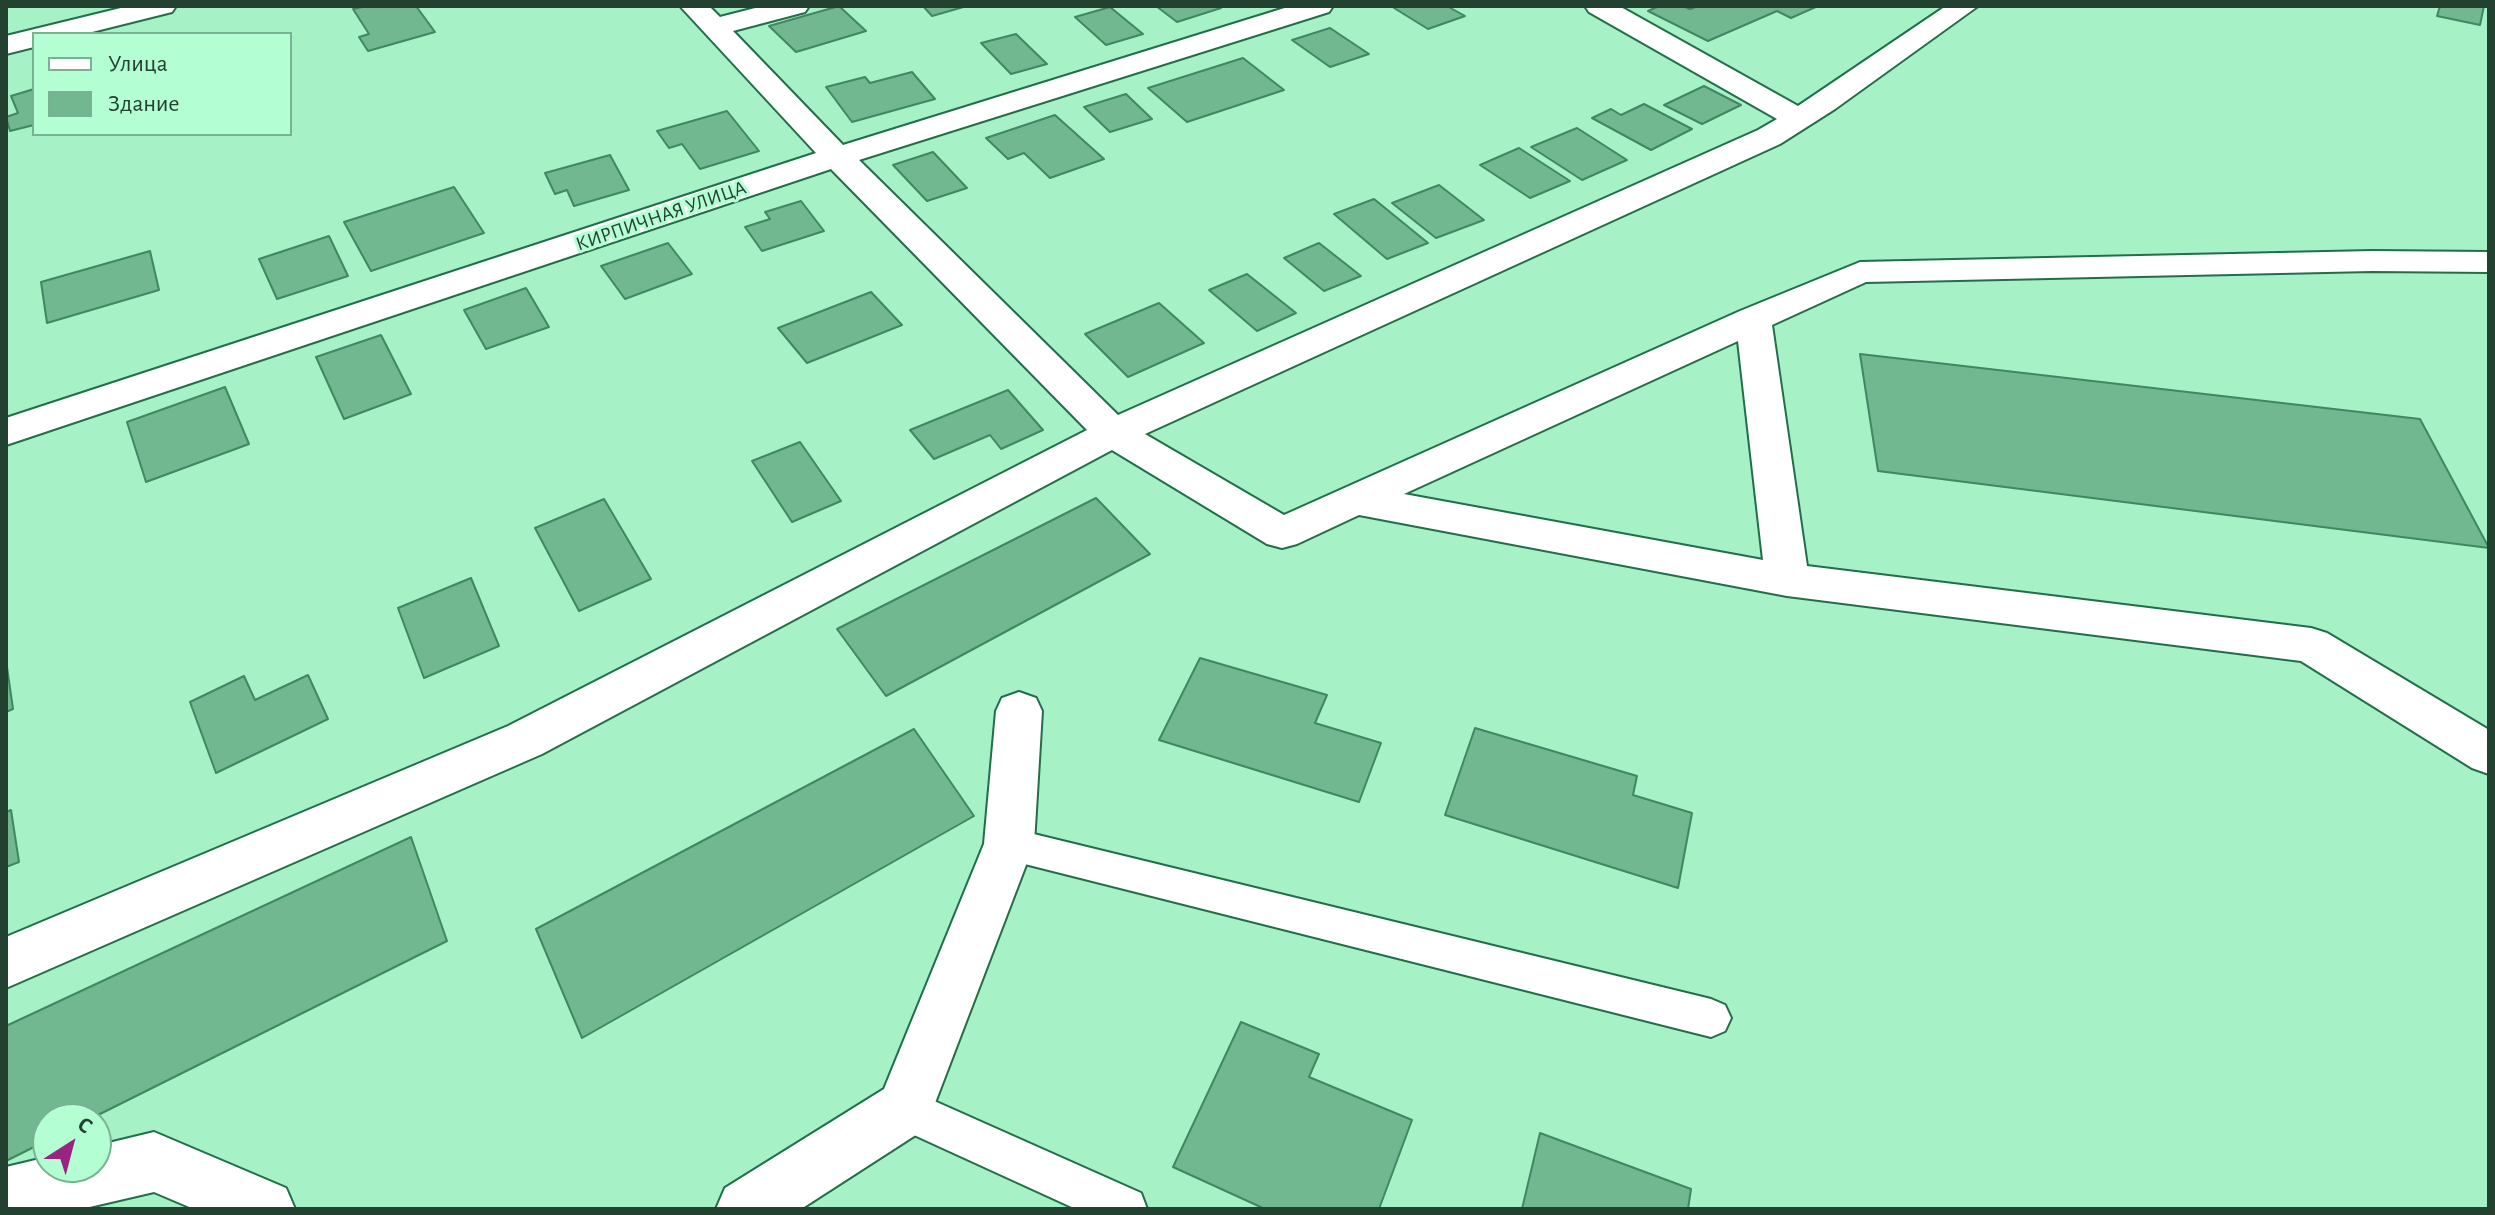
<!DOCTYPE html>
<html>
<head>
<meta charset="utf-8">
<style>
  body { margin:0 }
  #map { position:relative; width:2495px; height:1215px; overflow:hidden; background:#a6f1c6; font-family:"Alegreya Sans",sans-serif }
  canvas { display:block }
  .frame { position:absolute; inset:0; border:8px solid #234130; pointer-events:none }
  .legend { position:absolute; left:32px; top:32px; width:260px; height:104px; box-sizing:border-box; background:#b3fed3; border:2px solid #79b292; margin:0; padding:10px 14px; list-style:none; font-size:24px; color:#234130 }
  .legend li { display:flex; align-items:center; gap:16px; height:40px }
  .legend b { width:40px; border:2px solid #79b292 }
  .north { position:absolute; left:32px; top:1103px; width:80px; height:80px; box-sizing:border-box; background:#b3fed3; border:2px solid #79b292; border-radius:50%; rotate:36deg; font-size:22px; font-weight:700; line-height:32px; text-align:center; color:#234130 }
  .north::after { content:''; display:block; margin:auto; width:28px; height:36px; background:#9a2581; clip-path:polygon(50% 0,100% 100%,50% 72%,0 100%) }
</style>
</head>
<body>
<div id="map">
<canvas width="2495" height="1215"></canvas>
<div class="frame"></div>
<ul class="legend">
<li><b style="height:10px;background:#fff"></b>Улица</li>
<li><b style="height:22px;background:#71b790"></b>Здание</li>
</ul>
<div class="north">С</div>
</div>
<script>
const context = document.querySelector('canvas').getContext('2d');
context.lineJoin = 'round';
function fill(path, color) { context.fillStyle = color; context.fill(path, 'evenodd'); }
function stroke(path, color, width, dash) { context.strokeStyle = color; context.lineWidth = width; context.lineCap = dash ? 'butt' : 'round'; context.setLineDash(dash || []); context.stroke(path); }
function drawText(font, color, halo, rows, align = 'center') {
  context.font = font + ' "Alegreya Sans",sans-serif'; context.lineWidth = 6; context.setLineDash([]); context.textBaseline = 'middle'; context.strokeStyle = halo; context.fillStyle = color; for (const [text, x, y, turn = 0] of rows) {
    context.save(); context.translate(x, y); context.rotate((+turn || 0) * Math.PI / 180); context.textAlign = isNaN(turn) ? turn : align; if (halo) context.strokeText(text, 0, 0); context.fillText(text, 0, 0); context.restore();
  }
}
const building = new Path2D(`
  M367,6H416L435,32L368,51L359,37L369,34L353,9Z
  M839,6L866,31L796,52L769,26Z
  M923,6H967L932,16Z
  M1156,6H1217L1221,8L1177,22Z
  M1400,6H1447L1465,16L1428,29L1394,8Z
  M1659,6H1683L1690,9L1698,6H1818L1791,18L1777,11L1708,41L1648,11Z
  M2440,6H2484L2480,25L2437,16Z
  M1110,7L1143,34L1106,45L1075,17Z
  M1330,28L1369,54L1330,67L1292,40Z
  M1016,34L1047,64L1011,74L981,43Z
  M1243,58L1284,90L1187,122L1148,88Z
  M912,72L935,99L852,122L826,87L865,77L870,83Z
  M1704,86L1741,105L1702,124L1664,105Z
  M34,89V125L10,131L6,117L18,113L11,96Z
  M1126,94L1152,119L1110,132L1084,107Z
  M1644,104L1692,129L1651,150L1592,118L1611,109L1621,115Z
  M727,111L759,151L700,169L682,144L669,148L657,131Z
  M1055,115L1104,159L1050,178L1024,153L1008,159L986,138Z
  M1577,128L1627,160L1582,180L1531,147Z
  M1519,148L1570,181L1530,198L1480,165Z
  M933,152L967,188L927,201L893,165Z
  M610,155L629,190L574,206L567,190L555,194L545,173Z
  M1439,185L1484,220L1436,238L1392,203Z
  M454,187L484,233L371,271L344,222Z
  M1374,199L1428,243L1387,259L1334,214Z
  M801,201L824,231L762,251L745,227L770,219L765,212Z
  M329,236L348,276L277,299L259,259Z
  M668,243L692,274L625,299L601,266Z
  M1319,243L1361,276L1324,291L1284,258Z
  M150,251L159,290L47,323L41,282Z
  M1247,274L1296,313L1257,331L1209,290Z
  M526,288L549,327L486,349L464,310Z
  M871,292L902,325L807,363L778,328Z
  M1159,303L1204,343L1128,377L1085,334Z
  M381,335L411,394L344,419L316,357Z
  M1860,354L2420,419L2489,548L1878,471Z
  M225,387L249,444L146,482L127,422Z
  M1008,390L1043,430L1001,449L990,435L934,459L910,430Z
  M800,442L841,501L792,522L752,461Z
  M1096,498L1150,554L886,696L837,629Z
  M604,499L651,579L579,611L535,528Z
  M471,578L499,646L424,678L398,608Z
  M1200,658L1327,695L1315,723L1381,743L1359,802L1159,740Z
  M6,660L13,709L6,712Z
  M308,675L328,719L216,773L190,702L244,676L255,700Z
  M1475,728L1637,776L1633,795L1692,813L1678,888L1445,815Z
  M914,729L974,816L582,1038L536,929Z
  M11,810L19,862L6,867V812Z
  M411,837L447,941L90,1119H48V1140L6,1161V1026Z
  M1241,1022L1319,1054L1309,1077L1412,1120L1379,1209H1265L1173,1167Z
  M1540,1133L1691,1189L1688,1209H1522Z`);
fill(building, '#71b790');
stroke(building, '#3f8862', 2);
const service = new Path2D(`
  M1009,828L1711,999L1725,1005L1731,1018L1725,1031L1711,1037L1009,860L996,855L991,844L996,833Z
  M905,1088L1141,1193L1147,1209H1076L890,1124L884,1109L890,1094Z`);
const minor = new Path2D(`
  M129,6H176L172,12L84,34H34V47L6,54V36Z
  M680,6H709L720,17L763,6H809L805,12L733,31L843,145L1291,6H1333L1329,12L859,160L1118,415L1758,130L1777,119L1589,12L1585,6H1619L1798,106L1946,6H1978L1835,109L1780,144L1145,434L1284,515L1740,311L1860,262L2372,251L2489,252V272L2372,271L1866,282L1772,325L1807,566L2311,628L2327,633L2489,730V774L2472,768L2301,661L1787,596L1359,515L1297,544L1282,548L1267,544L1112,450L542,754L6,988V937L508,726L1087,430L831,169L6,445V418L816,153ZM1738,341L1763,560L1404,494Z
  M1019,692L1036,698L1042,711L1034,844L925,1129L801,1209H716L725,1188L884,1089L984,844L996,711L1002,698Z
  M154,1132L286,1188L295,1209H194L154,1192L81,1209H6V1167L48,1157V1167H96V1146Z`);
stroke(service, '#226e49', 4);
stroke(minor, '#226e49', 4);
fill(service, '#fff');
fill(minor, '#fff');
drawText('20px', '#234130', '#b3fed3', [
  ["КИРПИЧНАЯ УЛИЦА",661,216,-19]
]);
</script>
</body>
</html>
